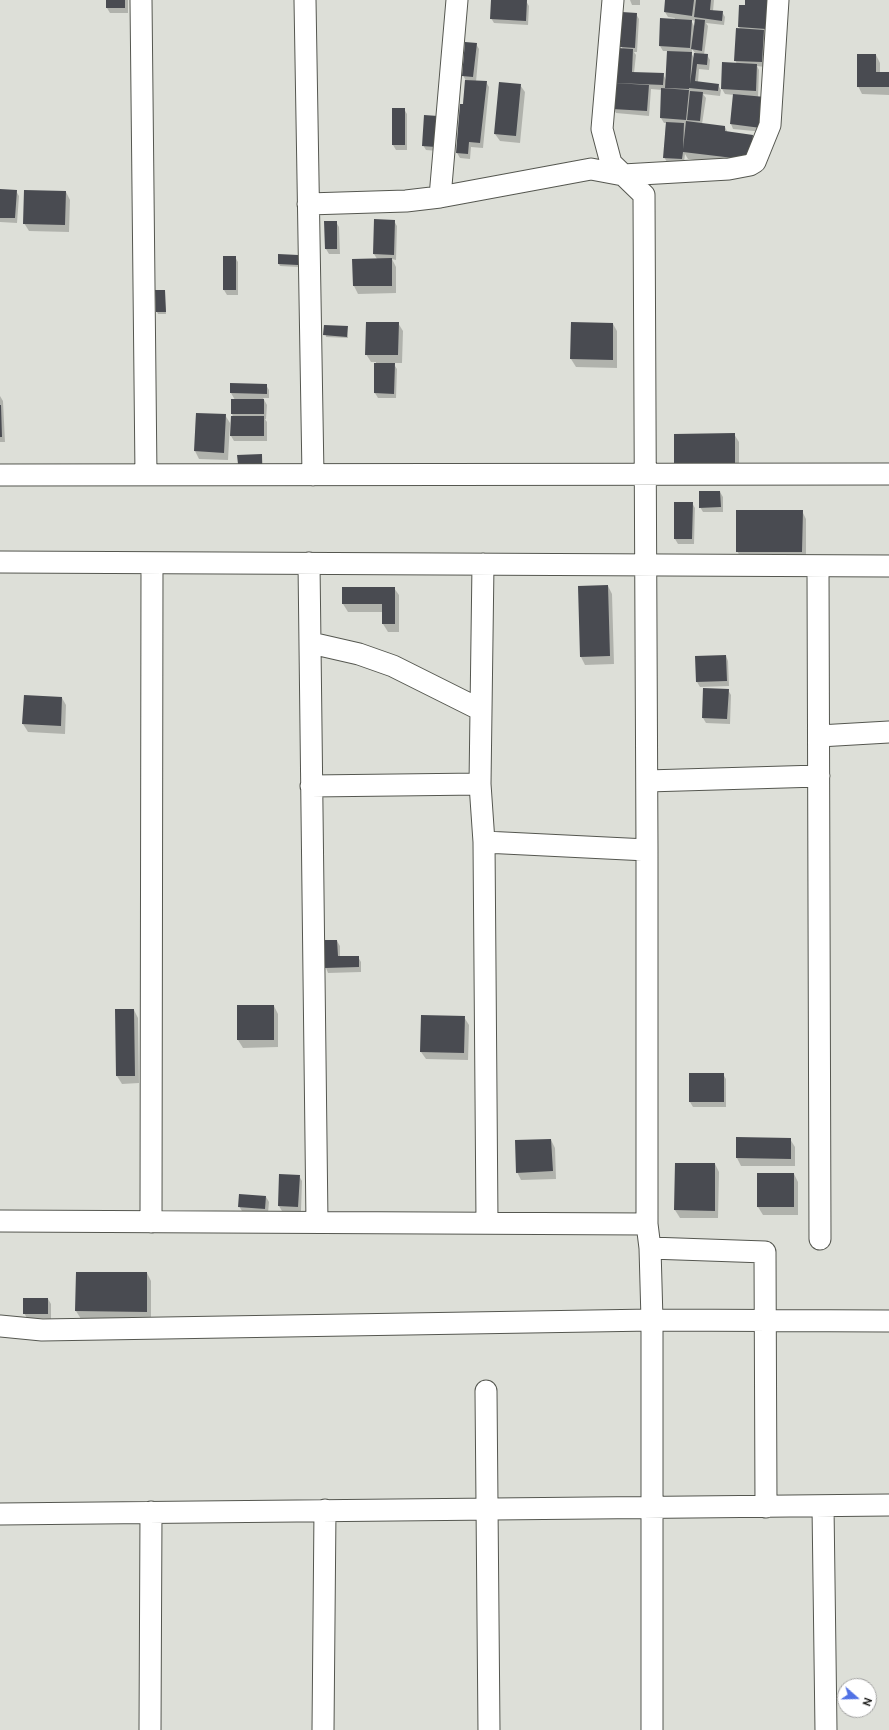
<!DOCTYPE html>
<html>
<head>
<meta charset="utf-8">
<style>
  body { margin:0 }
  #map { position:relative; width:889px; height:1730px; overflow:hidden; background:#dddfd8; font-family:Ubuntu,sans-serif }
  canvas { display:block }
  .north { position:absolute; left:837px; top:1678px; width:40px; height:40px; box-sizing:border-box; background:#fff; border:1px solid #a4a4a3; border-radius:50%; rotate:110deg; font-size:11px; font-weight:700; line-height:16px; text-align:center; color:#1b1c1a }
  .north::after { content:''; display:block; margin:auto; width:14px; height:18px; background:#5071e5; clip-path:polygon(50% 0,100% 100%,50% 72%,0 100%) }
</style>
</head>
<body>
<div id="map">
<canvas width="889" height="1730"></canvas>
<div class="north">N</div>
</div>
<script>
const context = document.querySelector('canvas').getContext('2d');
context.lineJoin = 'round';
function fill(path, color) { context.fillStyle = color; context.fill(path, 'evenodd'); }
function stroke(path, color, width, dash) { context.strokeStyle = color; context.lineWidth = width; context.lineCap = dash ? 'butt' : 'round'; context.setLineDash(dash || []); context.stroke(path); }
fill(new Path2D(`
  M107,0H128V13H110L107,8Z
  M492,0L526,1L529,6L528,25L494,23L491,18Z
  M630,0H640V5H632Z
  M666,0H714L713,11L722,12L725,17L724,25L706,23L708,26L704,55H707L710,60L709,70L699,69L698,82L718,85L721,90L720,96L703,94L706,98L702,124L725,127L728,133L753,136L757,143L754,167L688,159L685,154L684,163L667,162L664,157L666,123H664L661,118L662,90L651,89L649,116L616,113L613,108L619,49H623L621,46L636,14L639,19L637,52H634L636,55L634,73L663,74L666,80L668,51H663L660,46L675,18L668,17L665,12ZM691,20L696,21L695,28ZM692,49L695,53L694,58L691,53H692Z
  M746,0L769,33H765L767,36L765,67L757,66L759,70L758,98L764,132L733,129L731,124L734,95L725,94L722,89L723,63L737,64L735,60L741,30L739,27L746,6Z
  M476,44L479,49L476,82H486L489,87L483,148L471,147L470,159L460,158L457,153L466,81L463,75Z
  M876,55L880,63V73H889V95L862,94L858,86Z
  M520,85L525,92L520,143L500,141L495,134Z
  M393,109H404L407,114V150H396L393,145Z
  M425,116L438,151L426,150L423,145Z
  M0,190L16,191L19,196L17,223L0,222Z
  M66,192L70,200L69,232L29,231L24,223Z
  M375,220L394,221L397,226L396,260L392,259L396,267V293L358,294L354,286L377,259L374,254Z
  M336,222L339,227L340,254H329L326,249Z
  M297,256L298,267L280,266L279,264Z
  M224,257H235L238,262V295H227L224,290Z
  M164,291L166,314H158L157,312Z
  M398,323L403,331L402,363H393L397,369L396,398H378L375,393L376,362H371L366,354Z
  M572,323L613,324L617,331V368L576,367L571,359Z
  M325,326L347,327L348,338L326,337Z
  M231,384L266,385L269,390V398H263L267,405L266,419H265L267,422V441H234L231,436L233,417L232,414L235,400L231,393Z
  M0,396L3,401L5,442H0Z
  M196,414L225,415L230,423L228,460L199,459L195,451Z
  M734,434L739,442V472H680Z
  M262,455L263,466H240L239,464L238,456Z
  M720,492L723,497V512H703L700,507Z
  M692,503L695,508L694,544H678L675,539Z
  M802,511L806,519V560L742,559L737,551Z
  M608,586L612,594L614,664L585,665L581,657Z
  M343,588H394L399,595V632H388L383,624V612H348L343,604Z
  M726,656L728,661L729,686L700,687L697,682L696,657Z
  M728,690L731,695L730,724L706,723L703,718Z
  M25,696L62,698L66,705L65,734L28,732L23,724Z
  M337,941L340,946V957H358L361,962V972L328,973L326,968Z
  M274,1006L278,1014V1047L243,1048L238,1040Z
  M116,1010H134L138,1018L139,1083L122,1084L117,1076Z
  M464,1017L469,1025L468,1060L426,1059L421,1052Z
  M723,1074L726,1079V1107H693L690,1102Z
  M790,1139L795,1147V1166H741L737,1158Z
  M551,1140L555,1148L556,1179L521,1180L517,1172Z
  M676,1164H715L719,1172L718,1218H680L675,1210Z
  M758,1174H794L798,1182V1215H763L758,1207Z
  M299,1176L302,1181L301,1211H282L279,1206Z
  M266,1197L269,1202L268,1213L242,1211L239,1206Z
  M147,1273L151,1281V1319H81L76,1311Z
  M48,1299L51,1304V1319L27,1318L24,1313Z`), '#0003');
fill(new Path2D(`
  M106,0H125V8H106Z
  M491,0H527L526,21L490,19Z
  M665,0H694L692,16L664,12Z
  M696,0H711L710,10L723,11L722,21L694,17Z
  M745,0H768L766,29L738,27L739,5H745Z
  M622,12L637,13L635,48L620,47Z
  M660,18L692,20L690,48L659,46Z
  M695,19L705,20L702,51L691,49Z
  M736,28L764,30L762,62L734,61Z
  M465,42L477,43L473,77L462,76Z
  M618,48L633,49L632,72L664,73L663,85L616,83Z
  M667,51L692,52L690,84L694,53L708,54L707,65L697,64L695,81L719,84L718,91L689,88V89L665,88Z
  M857,54H876V72H889V87H857Z
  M722,62L757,64L756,91L721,89Z
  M465,80L487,81L480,143L469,142L468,154L456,153L460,104H463Z
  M499,82L521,84L516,136L494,134Z
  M614,83L649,85L647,111L612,109Z
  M661,88L689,90L686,120L660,118Z
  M690,91L703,92L700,121L687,120Z
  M733,94L765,97L761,128L730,124Z
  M392,108H405V145H392Z
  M424,115L438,116L436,147L422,146Z
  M686,121L725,126V131L753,135L750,160L683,152L682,159L663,158L666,122L684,123L683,149Z
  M0,189L17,190L15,218H0Z
  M24,190L66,191L65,225L23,224Z
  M374,219L395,220L394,255L373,254Z
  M324,221H337V249H325Z
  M278,254L298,255V265L278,264Z
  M223,256H236V290H223Z
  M392,258V286H353L352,259Z
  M155,290H165L166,312H156Z
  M366,322H399L398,355H365Z
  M571,322L613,323V360L570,359Z
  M324,325L348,326L347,337L323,335Z
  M374,363H395L394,394L374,393Z
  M230,383L267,384V394L230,393Z
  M231,399H264V414H231Z
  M0,405H1L2,437H0Z
  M196,413L226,414L224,453L194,451Z
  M231,416H264V436H230Z
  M735,433V464L674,465V434Z
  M262,454V464H238L237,455Z
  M699,491H720L721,507L699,508Z
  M674,502H693L692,539H674Z
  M736,510H803L802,552H736Z
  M608,585L610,656L580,657L578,586Z
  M342,587H395V624H382V604H342Z
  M726,655L727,681L696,682L695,656Z
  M703,688L729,689L727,719L702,718Z
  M24,695L62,697L61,726L22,724Z
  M324,940H337L338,956H359V967L325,968Z
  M237,1005H274V1040H237Z
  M115,1009H134L135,1076H116Z
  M421,1015L465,1016L464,1053L420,1052Z
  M689,1073H724V1102H689Z
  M736,1137L791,1138V1159L736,1158Z
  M551,1139L553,1171L516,1173L515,1140Z
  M675,1163H715V1211L674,1210Z
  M757,1173H794V1207H757Z
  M279,1174L300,1175L298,1207L278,1206Z
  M239,1194L266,1196L265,1209L238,1207Z
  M76,1272H147V1312L75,1311Z
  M23,1298H48V1314H23Z`), '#494b51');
const minor = new Path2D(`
  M141,0L146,475
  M305,0L313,475
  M613,0L602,129L611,163L644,195L647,850V1224L650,1248L652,1320V1730
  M440,197L457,0
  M308,204L406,201L440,197L591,169L623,175L729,169L750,165L755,162L770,125L778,0
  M0,475L889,474
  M0,562L889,566
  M309,563L317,1222
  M818,566L820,1239
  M311,643L359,654L393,666L481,710
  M819,736L889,732
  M647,781L819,776
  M480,784L483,564
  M311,786L480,784L484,842L647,850
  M484,842L487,1222
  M0,1221L647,1224
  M151,1222L152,563
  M650,1248L765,1252L766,1507
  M0,1326L42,1330L652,1320L889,1321
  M486,1391L489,1730
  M823,1506L826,1730
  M0,1514L889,1505
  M150,1730L151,1512
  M323,1730L325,1510`);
stroke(minor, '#555750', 23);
stroke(minor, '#fff', 21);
</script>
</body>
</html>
